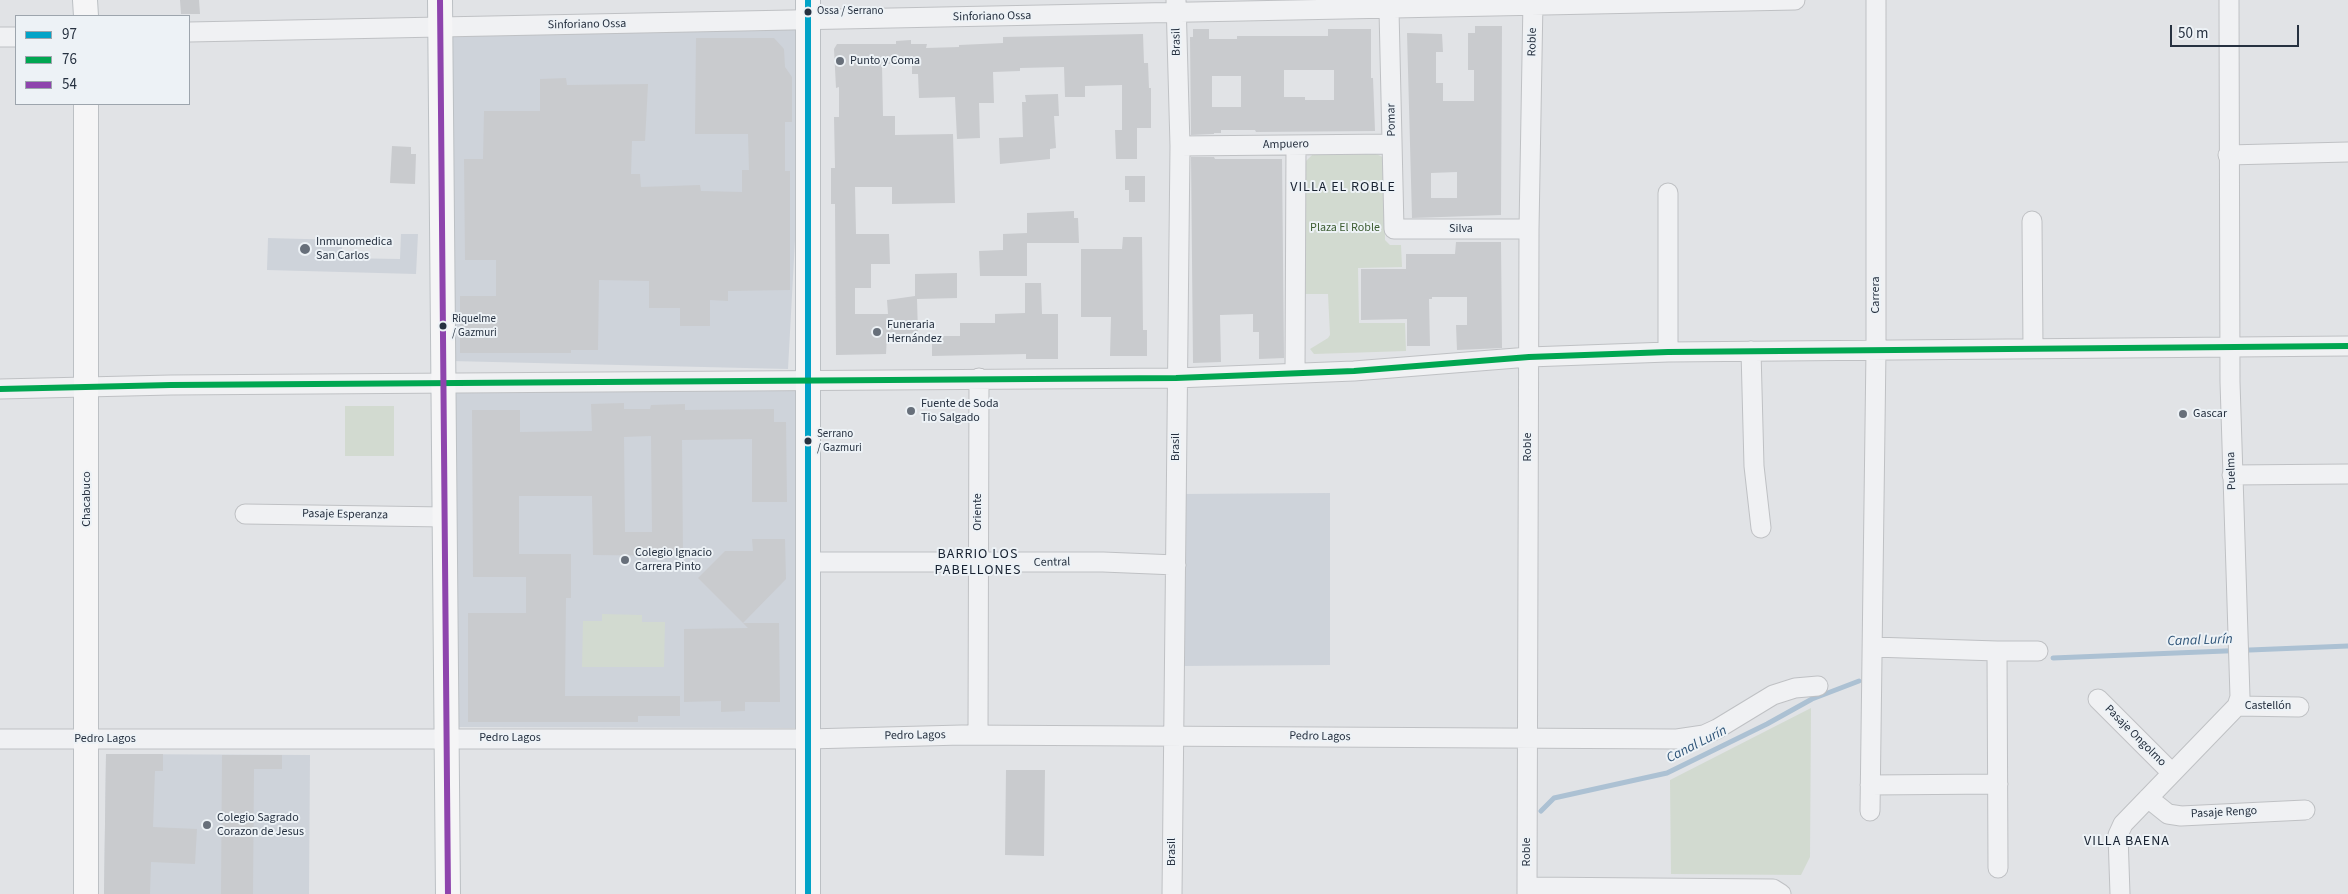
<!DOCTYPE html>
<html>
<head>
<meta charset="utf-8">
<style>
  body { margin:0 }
  #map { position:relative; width:2348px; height:894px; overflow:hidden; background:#e1e3e6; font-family:"Source Sans 3",sans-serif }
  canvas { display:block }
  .legend { position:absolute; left:15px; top:15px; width:175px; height:90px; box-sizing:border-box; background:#edf2f6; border:1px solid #9da5ad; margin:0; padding:6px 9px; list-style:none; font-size:15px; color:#263140 }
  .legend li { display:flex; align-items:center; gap:10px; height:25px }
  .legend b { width:25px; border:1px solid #9da5ad }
  .scale { position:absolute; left:2170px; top:25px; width:129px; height:22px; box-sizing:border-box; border:2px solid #263140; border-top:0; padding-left:6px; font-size:15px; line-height:18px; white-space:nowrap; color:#263140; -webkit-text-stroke:4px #edf2f6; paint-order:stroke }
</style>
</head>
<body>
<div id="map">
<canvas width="2348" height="894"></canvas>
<ul class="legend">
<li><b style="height:6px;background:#02a3c7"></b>97</li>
<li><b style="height:6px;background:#00a651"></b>76</li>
<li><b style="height:6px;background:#8e44ad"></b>54</li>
</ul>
<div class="scale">50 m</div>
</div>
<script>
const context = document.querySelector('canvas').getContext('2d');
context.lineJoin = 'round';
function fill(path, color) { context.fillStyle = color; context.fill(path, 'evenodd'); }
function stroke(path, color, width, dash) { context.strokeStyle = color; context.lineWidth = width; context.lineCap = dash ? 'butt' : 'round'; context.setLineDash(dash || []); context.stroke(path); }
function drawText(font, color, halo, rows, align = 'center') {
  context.font = font + ' "Source Sans 3",sans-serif'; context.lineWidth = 4; context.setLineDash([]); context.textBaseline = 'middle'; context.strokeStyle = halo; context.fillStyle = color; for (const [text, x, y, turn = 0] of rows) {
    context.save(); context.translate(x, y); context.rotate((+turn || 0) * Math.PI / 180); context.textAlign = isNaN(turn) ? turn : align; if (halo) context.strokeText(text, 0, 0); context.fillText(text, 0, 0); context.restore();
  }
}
fill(new Path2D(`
  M799,26L800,148L788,369L451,361L453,30Z
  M401,234H418L416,274L267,270L268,238L342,240V258L400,259Z
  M797,387L799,728L450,727L453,393Z
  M1330,493V665L1181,666V494Z
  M106,754L310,755L309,894H104Z`), '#ced3da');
fill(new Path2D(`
  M1376,154L1385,158V240L1390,245H1401L1402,267L1358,268L1359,323H1405L1406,351L1314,354L1310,349L1328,338L1330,335L1328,294H1305V162L1312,155Z
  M345,406H394V456H345Z
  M602,614L642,615V622H665L664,667H582L583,621H602Z
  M1811,708L1810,857L1801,875L1671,874L1670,780Z`), '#d2dad0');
stroke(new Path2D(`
  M2053,658L2348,646
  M1541,811L1554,798L1667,773L1767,724L1812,699L1859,681`), '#acc1d3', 5);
fill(new Path2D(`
  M180,0H199L200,14H181Z
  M1475,26H1502L1501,215L1412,218L1407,33L1442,34L1443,52H1436V83H1443V101H1474V70H1468V33H1475ZM1457,172V198H1431V173Z
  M1193,29H1209V39H1237V36H1328V29H1371V78H1373L1375,131L1256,132L1255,130H1221V133H1214V134L1191,135L1190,37H1193ZM1284,70H1334V100H1305V97H1284ZM1212,76H1241V107H1212Z
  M1143,34L1144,63H1148L1149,88H1151V128H1137V159H1116L1115,130H1122V85L1085,86V97H1065L1064,67L1020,68V71L993,72L994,103H979L980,138L957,139L955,97L919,98L918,74H912V64H882L883,116H895V135L953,134L955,203L892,204V187H855L856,234H889L890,264H871V288H855V314H888L887,300L915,296V274L957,273V298L917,299L918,333L887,335L886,354L836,355L835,204H831V168H835L834,117H839V87L836,88L834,49L837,44H896V41L911,40V44H927L926,48L959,47V45L1003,43V37Z
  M696,38H774L784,49L785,67L792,77V122H785V171H790V290L728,291V301L710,300V326H680V308H649V281L599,280L598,350H571V353H460V296H496V260H465L464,159H483L484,111H540V79L566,78L567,85L648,84L645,141H632L631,174H640L641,187L700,185L701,191L742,192V170H749L748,134H695Z
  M1058,94L1059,116H1054L1056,148L1050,149V159L1000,164L999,138L1023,137L1022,102H1026L1025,95Z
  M392,146L411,147V154H416L415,184L390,183Z
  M1191,157H1214L1215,159H1282L1284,358L1259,359V332H1253V314L1220,315L1221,362L1193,363Z
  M1125,176H1145V202H1129V190H1125Z
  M1074,211V218H1078L1079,243H1027V276H980L979,251L1003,250V234L1027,233V213Z
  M1123,237H1142L1143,330H1147V356H1110L1111,317H1081V249H1122Z
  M1456,242H1501L1502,348L1457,350L1456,325H1467V297H1432V299H1429L1430,346H1407V319L1361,320V269H1406V254H1455Z
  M1025,283H1041L1042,314H1058V359H1026V354L932,356V336H960V323H995V314L1025,313Z
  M624,403V409H650L651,405L685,404V410L774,409V422H786L787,502H752V439L682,440L683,556L593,555L592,496H519V554H571V598H566L565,696H680V716H638V722H468V613H526V577H473L472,410H520V432L592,431L591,404ZM651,436L652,532H625L624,437Z
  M752,539H785L786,579L743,623L698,578L725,551H753Z
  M743,623H779L780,702H745V711L721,712V701L684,702V629L748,628Z
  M106,754H163V771H155L153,827L197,829L195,864L151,862L150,894H104Z
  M222,755H282V769H254L253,894H221Z
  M1006,770H1045L1044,856L1005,855Z`), '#c9cbce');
const minor = new Path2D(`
  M1389,10L1394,229H1529
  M189,32L1795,0
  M0,37H16
  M1180,146L1392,144
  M2228,155L2348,152
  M2032,221L2033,349
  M1751,351L1754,466L1761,528
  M1668,352V193
  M1295,373L1296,145
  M0,389L171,385L1176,378L1354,371L1529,357L1668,352L2348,346
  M2232,475L2348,474
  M245,514L445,517
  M808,562H1103L1176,565
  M1873,647L1997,651L1998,868
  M1997,651H2038
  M2098,699L2172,773
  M2237,706L2299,707
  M978,735L979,378
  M0,739H808L962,735L1677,739L1704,735L1717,729L1773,695L1795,688L1818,686
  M1870,785L1998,784
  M2148,798L2168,814L2181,816L2305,810
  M1870,811L1876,349V0
  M1527,887L1773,889L1781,894
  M1172,894L1180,146L1176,0
  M1527,894L1529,229L1533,0
  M2120,894L2118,835L2123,824L2237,706L2240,697L2230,382L2229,0`);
const major = new Path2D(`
  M85,0L86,16
  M440,0L448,894
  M808,0V894
  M86,104V894`);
stroke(minor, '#bfc1c4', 21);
stroke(major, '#bcc0c4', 26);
stroke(minor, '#f0f1f3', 19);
stroke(major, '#f5f5f6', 24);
stroke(new Path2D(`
  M808,0V894`), '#02a3c7', 6);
stroke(new Path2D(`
  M0,389L171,385L1176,378L1354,371L1529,357L1668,352L2348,346`), '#00a651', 6);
stroke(new Path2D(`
  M440,0L448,894`), '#8e44ad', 6);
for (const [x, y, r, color] of [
  [808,12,4.5,"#263140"],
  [840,61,5,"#676f7a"],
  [305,249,6,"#676f7a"],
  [443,326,4.5,"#263140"],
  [877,332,5,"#676f7a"],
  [911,411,5,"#676f7a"],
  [2183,414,5,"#676f7a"],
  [808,441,4.5,"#263140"],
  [625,560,5,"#676f7a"],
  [207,825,5,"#676f7a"]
]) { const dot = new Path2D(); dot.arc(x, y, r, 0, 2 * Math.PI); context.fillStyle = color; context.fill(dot); stroke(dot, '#edf2f6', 2); }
drawText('11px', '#263140', '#edf2f6', [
  ["Ossa / Serrano",817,12],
  ["Riquelme",452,320],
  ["/ Gazmuri",452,334],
  ["Serrano",817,435],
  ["/ Gazmuri",817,449]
], 'left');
drawText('12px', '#263140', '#edf2f6', [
  ["Sinforiano Ossa",992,17,-1],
  ["Sinforiano Ossa",587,25,-1],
  ["Brasil",1177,42,-91],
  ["Roble",1533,42,-89],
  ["Pomar",1392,120,-91],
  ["Ampuero",1286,145,-1],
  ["Silva",1461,229],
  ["Carrera",1876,295,-90],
  ["Brasil",1176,447,-90],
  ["Roble",1528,447,-90],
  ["Puelma",2232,471,-92],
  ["Chacabuco",87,499,-90],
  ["Oriente",978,512,-90],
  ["Pasaje Esperanza",345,515,1],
  ["Central",1052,563,-1],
  ["Castellón",2268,706],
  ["Pedro Lagos",915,736,-1],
  ["Pasaje Ongolmo",2135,736,45],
  ["Pedro Lagos",1320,737,1],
  ["Pedro Lagos",510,738],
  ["Pedro Lagos",105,739],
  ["Pasaje Rengo",2224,813,-3],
  ["Brasil",1172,852,-90],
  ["Roble",1527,852,-90]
]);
drawText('12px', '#263140', '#edf2f6', [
  ["Punto y Coma",850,61],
  ["Inmunomedica",316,242],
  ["San Carlos",316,256],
  ["Funeraria",887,325],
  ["Hernández",887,339],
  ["Fuente de Soda",921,404],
  ["Tio Salgado",921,418],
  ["Gascar",2193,414],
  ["Colegio Ignacio",635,553],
  ["Carrera Pinto",635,567],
  ["Colegio Sagrado",217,818],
  ["Corazon de Jesus",217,832]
], 'left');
drawText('12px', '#3d5d32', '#edf2f6', [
  ["Plaza El Roble",1345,228]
]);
context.letterSpacing = '1px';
drawText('14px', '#182231', '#edf2f6', [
  ["VILLA EL ROBLE",1343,188],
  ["BARRIO LOS",978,555],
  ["PABELLONES",978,571],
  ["VILLA BAENA",2127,842]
]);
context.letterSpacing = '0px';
drawText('italic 14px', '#2d5377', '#edf2f6', [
  ["Canal Lurín",2200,641,-2],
  ["Canal Lurín",1697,745,-27]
]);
</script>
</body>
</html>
